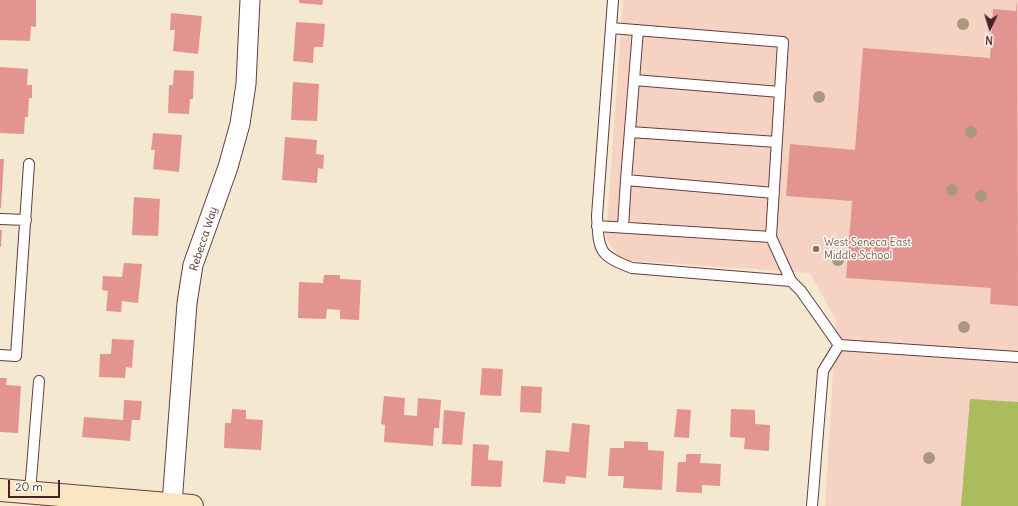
<!DOCTYPE html>
<html>
<head>
<meta charset="utf-8">
<style>
  body { margin:0 }
  #map { position:relative; width:1018px; height:506px; overflow:hidden; background:#f5e8d1; font-family:Delius,sans-serif }
  canvas { display:block }
  .north { position:absolute; left:970px; top:8px; width:40px; height:40px; -webkit-text-stroke:3px #fdfcf7; paint-order:stroke; rotate:184deg; font-size:11px; font-weight:700; line-height:16px; text-align:center; color:#4a1f2b }
  .north::after { content:''; display:block; margin:auto; width:14px; height:18px; background:#4a1f2b; clip-path:polygon(50% 0,100% 100%,50% 72%,0 100%) }
  .scale { position:absolute; left:8px; top:480px; width:52px; height:18px; box-sizing:border-box; border:2px solid #4a1f2b; border-top:0; padding-left:5px; font-size:12px; line-height:14px; white-space:nowrap; color:#4a1f2b; -webkit-text-stroke:3px #fdfcf7; paint-order:stroke }
</style>
</head>
<body>
<div id="map">
<canvas width="1018" height="506"></canvas>
<div class="north">N</div>
<div class="scale">20 m</div>
</div>
<script>
const context = document.querySelector('canvas').getContext('2d');
context.lineJoin = 'round';
function fill(path, color) { context.fillStyle = color; context.fill(path, 'evenodd'); }
function stroke(path, color, width, dash) { context.strokeStyle = color; context.lineWidth = width; context.lineCap = dash ? 'butt' : 'round'; context.setLineDash(dash || []); context.stroke(path); }
function drawText(font, color, halo, rows, align = 'center') {
  context.font = font + ' Delius,sans-serif'; context.lineWidth = 3; context.setLineDash([]); context.textBaseline = 'middle'; context.strokeStyle = halo; context.fillStyle = color; for (const [text, x, y, turn = 0] of rows) {
    context.save(); context.translate(x, y); context.rotate((+turn || 0) * Math.PI / 180); context.textAlign = isNaN(turn) ? turn : align; if (halo) context.strokeText(text, 0, 0); context.fillText(text, 0, 0); context.restore();
  }
}
fill(new Path2D(`
  M623,0H1018V506H825L836,320L810,273L621,260L606,238Z`), '#f6d2c3');
fill(new Path2D(`
  M970,399L1018,402V506H961Z`), '#abbc5f');
fill(new Path2D(`
  M0,0H36V27L31,26L30,41L0,40Z
  M299,0H323L322,5L299,3Z
  M1017,1L1018,306L990,304L991,288L846,278L852,201L786,196L790,144L855,150L863,48L990,58L993,9L1016,11Z
  M171,13L202,16L198,54L173,51L175,30H170Z
  M296,22L325,24L323,47H314L313,63L293,61Z
  M0,67L28,69L27,85H32V98H29L28,117H25L24,134L0,133Z
  M174,70L194,71L193,99H190L189,114L168,113L169,85H173Z
  M293,82L319,84L317,121L291,120Z
  M153,133L182,135L179,172L153,169L155,150H151Z
  M285,137L317,140L316,154L324,155L323,169L318,168L317,183L282,180Z
  M0,159H4L1,208H0Z
  M134,197L160,199L158,236L132,235Z
  M0,230H2L1,247H0Z
  M124,263L142,264L138,303L122,301L121,312L106,311L108,291L102,290L103,276L122,277Z
  M324,275H340V279L361,280L359,320L340,319V310L327,309L326,319L298,318L299,282L323,283Z
  M112,339L134,340L132,368L126,367L125,378L99,377L100,354H111Z
  M482,368L503,369L501,396L480,395Z
  M0,378H7L6,385L21,386L18,433L0,432Z
  M521,386L542,387L541,413L520,412Z
  M384,396L405,398L404,415L417,416L418,398L441,400L439,428H434L433,446L384,442L385,425L381,424Z
  M124,400L142,401L140,420H132L130,441L82,437L84,417L123,420Z
  M232,409L246,410V419L263,420L261,450L224,448L225,423H231Z
  M677,409L691,410L689,438L674,437Z
  M731,409L755,410V424L770,425L769,451L744,449L745,438L730,437Z
  M444,410L465,412L462,445L442,444Z
  M572,423L590,425L586,478L566,476L565,484L543,482L546,450L569,452Z
  M624,441L648,442V450L664,451L662,490L623,488L624,476H608L610,448H624Z
  M473,444L489,445L488,460L503,461L501,487L471,486Z
  M686,454H701L700,463L721,464L720,486L702,485V493L676,492L678,462H686Z`), '#e39491');
const service = new Path2D(`
  M613,0L597,216C599,251 598,255 632,268L791,281L801,291L839,345
  M611,28L783,42L771,237L791,281
  M634,80L780,92
  M630,132L777,142
  M626,180L638,30
  M0,219L26,220
  M597,226L771,237
  M623,227L626,180L774,193
  M839,345L1018,357
  M0,355L16,356L29,164
  M30,492L39,381
  M812,506L823,371L839,345`);
const minor = new Path2D(`
  M172,504L187,303L193,265L228,167L240,124L246,84L250,0`);
const secondary = new Path2D(`
  M0,490L192,506`);
stroke(service, '#643d44', 12);
stroke(minor, '#643d44', 21);
stroke(secondary, '#643d44', 24);
stroke(service, '#fff', 10);
stroke(minor, '#fff', 19);
stroke(secondary, '#fbe6c4', 22);
context.fillStyle = '#aa9880';
for (const [x, y] of [
  [963,24],
  [819,97],
  [971,132],
  [952,190],
  [981,196],
  [838,260],
  [964,327],
  [929,458]
]) { context.beginPath(); context.arc(x, y, 6, 0, 2 * Math.PI); context.fill(); }
for (const [x, y, r, color] of [
  [816,249,4,"#8d6e63"]
]) { const dot = new Path2D(); dot.arc(x, y, r, 0, 2 * Math.PI); context.fillStyle = color; context.fill(dot); stroke(dot, '#fdfcf7', 1.5); }
drawText('11px', '#4a1f2b', '#fdfcf7', [
  ["Rebecca Way",204,239,-72]
]);
drawText('11px', '#785e54', '#fdfcf7', [
  ["West Seneca East",824,243],
  ["Middle School",824,256]
], 'left');
</script>
</body>
</html>
